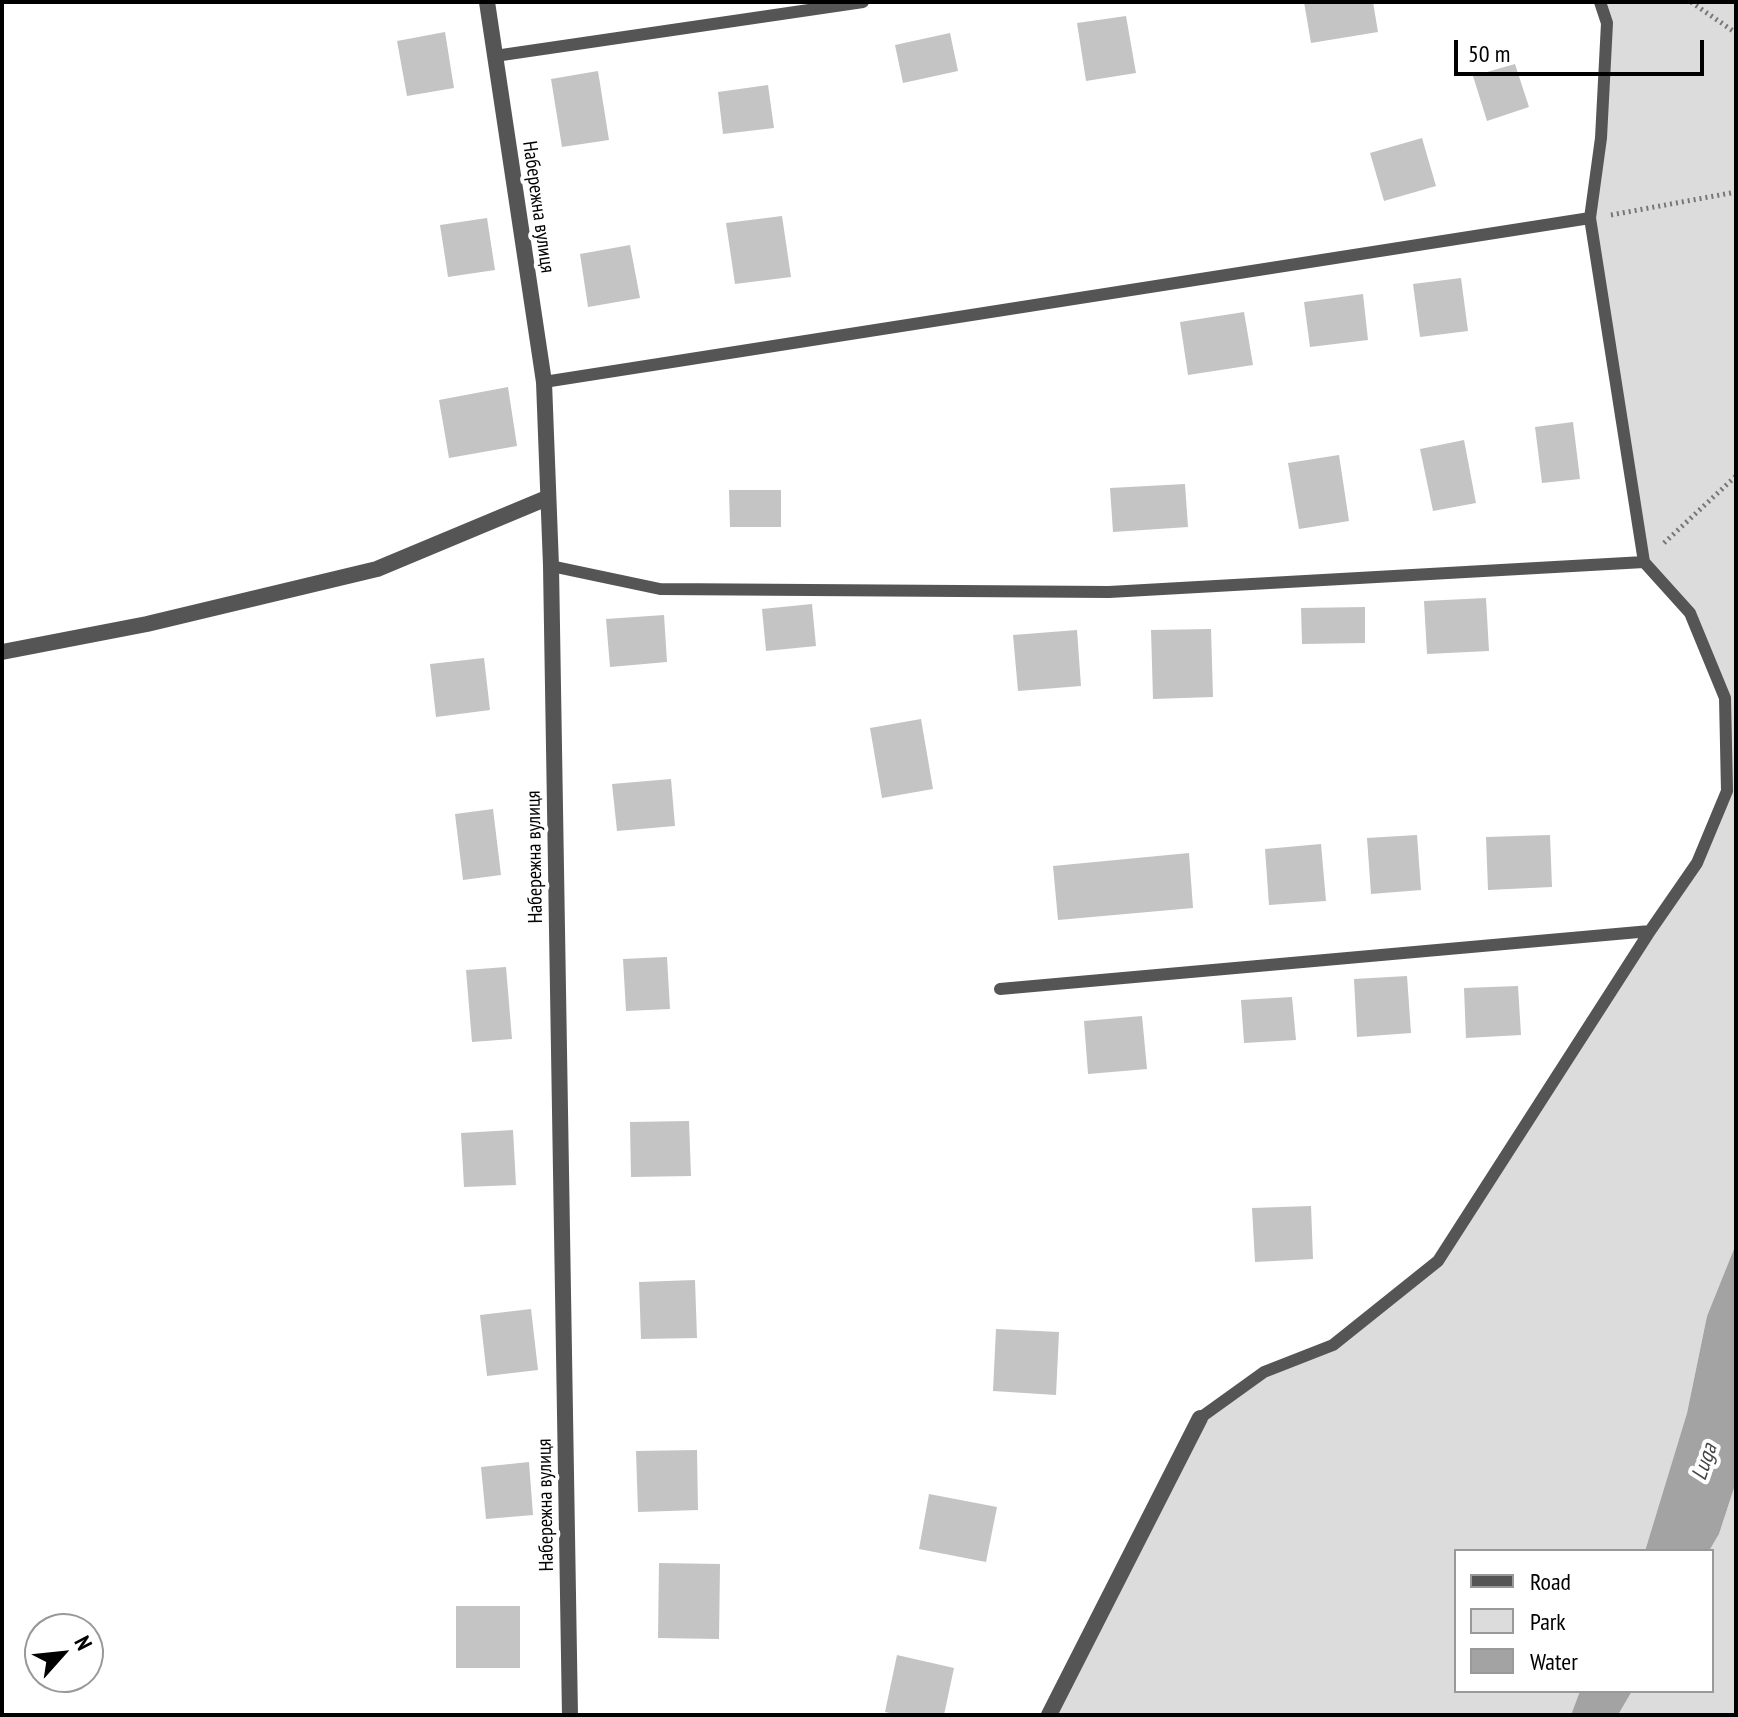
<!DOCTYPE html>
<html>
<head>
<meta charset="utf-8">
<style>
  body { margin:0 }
  #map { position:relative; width:1738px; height:1717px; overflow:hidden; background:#fff; font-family:"PT Sans Narrow",sans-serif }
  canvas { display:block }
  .frame { position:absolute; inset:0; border:4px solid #000; pointer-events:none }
  .legend { position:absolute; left:1454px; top:1549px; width:260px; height:144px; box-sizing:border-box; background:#fff; border:2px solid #999; margin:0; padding:10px 14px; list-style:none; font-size:24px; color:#000 }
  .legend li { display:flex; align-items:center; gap:16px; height:40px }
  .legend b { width:40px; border:2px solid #999 }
  .north { position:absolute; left:24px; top:1613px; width:80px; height:80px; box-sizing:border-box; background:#fff; border:2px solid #999; border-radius:50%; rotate:63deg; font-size:22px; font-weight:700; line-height:32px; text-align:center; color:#000 }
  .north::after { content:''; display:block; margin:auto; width:28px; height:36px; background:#000; clip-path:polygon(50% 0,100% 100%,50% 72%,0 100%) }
  .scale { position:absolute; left:1454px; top:40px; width:250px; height:36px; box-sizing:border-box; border:4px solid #000; border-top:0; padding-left:10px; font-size:24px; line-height:28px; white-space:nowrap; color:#000; -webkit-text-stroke:6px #fff; paint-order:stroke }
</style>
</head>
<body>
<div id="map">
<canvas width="1738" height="1717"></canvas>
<div class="frame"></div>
<ul class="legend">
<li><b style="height:10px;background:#555"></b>Road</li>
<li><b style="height:22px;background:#dcdcdc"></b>Park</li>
<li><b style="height:22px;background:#a3a3a3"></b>Water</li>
</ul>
<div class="north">N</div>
<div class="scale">50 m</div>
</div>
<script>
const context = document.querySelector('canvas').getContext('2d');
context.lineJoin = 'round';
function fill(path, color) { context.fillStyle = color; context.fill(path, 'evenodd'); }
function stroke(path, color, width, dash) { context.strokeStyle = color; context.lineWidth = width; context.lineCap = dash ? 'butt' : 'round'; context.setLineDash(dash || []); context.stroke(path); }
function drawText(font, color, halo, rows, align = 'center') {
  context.font = font + ' "PT Sans Narrow",sans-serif'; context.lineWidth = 8; context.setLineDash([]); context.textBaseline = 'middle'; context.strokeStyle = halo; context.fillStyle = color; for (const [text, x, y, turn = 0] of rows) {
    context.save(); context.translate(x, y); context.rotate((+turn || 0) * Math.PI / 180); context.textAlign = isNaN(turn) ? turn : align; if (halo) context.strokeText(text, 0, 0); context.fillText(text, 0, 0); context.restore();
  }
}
fill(new Path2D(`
  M1600,2H1736V1244L1707,1316L1687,1413L1645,1551H1456V1691H1580L1571,1715H1049L1200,1418L1264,1372L1333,1345L1438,1261L1697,863L1727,791L1725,698L1690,613L1644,562L1590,218L1607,23Z
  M1736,1482V1715H1618L1632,1691H1712V1551H1709L1719,1534Z`), '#dcdcdc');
fill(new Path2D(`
  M1736,1244V1482L1719,1534L1709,1551H1645L1687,1413L1707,1316Z
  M1580,1691H1632L1618,1715H1571Z`), '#a3a3a3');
fill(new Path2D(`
  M1304,2H1373L1378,32L1311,43Z
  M1126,16L1136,73L1086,81L1077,23Z
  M445,32L454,88L407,96L397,41Z
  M950,33L958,71L903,83L895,45Z
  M1515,64L1529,107L1487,121L1473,76Z
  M598,71L609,140L562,147L551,79Z
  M768,85L774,128L723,134L718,92Z
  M1422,138L1436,186L1384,201L1370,153Z
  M782,216L791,277L735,284L726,223Z
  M487,218L495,270L448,277L440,225Z
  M630,245L640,298L588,307L580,254Z
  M1461,278L1468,331L1420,337L1413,284Z
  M1363,294L1368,340L1310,347L1304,302Z
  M1244,312L1253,365L1188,375L1180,322Z
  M508,387L517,446L449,458L439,400Z
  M1573,422L1580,479L1542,483L1535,427Z
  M1464,440L1476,503L1433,511L1420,449Z
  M1339,455L1349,521L1299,529L1288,463Z
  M1185,484L1188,527L1113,532L1110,488Z
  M729,490H781V527H730Z
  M1486,598L1489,651L1427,654L1424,601Z
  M812,604L816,646L766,651L762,609Z
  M1365,607V643L1302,644L1301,608Z
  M664,615L667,662L610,667L606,619Z
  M1211,629L1213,697L1153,699L1151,630Z
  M1077,630L1081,686L1018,691L1013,635Z
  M484,658L490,710L436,717L430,664Z
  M921,719L933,789L882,798L870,728Z
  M671,779L675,826L617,831L612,784Z
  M493,809L501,875L463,880L455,814Z
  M1417,835L1421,890L1371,894L1367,838Z
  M1550,835L1552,887L1488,890L1486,837Z
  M1321,844L1326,901L1269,905L1265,849Z
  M1189,853L1193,908L1058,920L1053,866Z
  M667,957L670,1009L626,1011L623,959Z
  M506,967L512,1039L472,1042L466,970Z
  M1407,976L1411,1033L1357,1037L1354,979Z
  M1518,986L1521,1035L1466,1038L1464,988Z
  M1292,997L1296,1040L1244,1043L1241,1000Z
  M1142,1016L1147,1069L1088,1074L1084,1021Z
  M689,1121L691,1176L631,1177L630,1122Z
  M513,1130L516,1185L464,1187L461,1133Z
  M1311,1206L1313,1259L1255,1262L1252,1208Z
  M695,1280L697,1338L641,1339L639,1282Z
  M531,1309L538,1370L487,1376L480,1315Z
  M996,1329L1059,1332L1056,1395L993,1391Z
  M697,1450L698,1510L638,1512L636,1451Z
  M529,1462L533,1515L486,1519L481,1467Z
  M929,1494L997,1507L986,1562L919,1549Z
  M659,1563L720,1564L719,1639L658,1638Z
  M456,1606H520V1668H456Z
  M897,1655L954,1668L944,1715H900L885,1712Z`), '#c4c4c4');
stroke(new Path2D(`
  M1691,2L1736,33
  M1611,215L1736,192
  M1664,543L1736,476`), '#777', 5, [2, 4]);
stroke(new Path2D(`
  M495,56L863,2
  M544,382L1590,218
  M551,566L660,589L1109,592L1644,562
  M1000,989L1650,931
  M1200,1418L1264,1372L1333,1345L1438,1261L1650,931L1697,863L1727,791L1725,698L1690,613L1644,562L1590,218L1601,138L1607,23L1600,2`), '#555', 12);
stroke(new Path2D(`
  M487,2L544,382L551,566L570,1715
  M2,652L147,624L377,569L547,498
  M1049,1715L1200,1418`), '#555', 16);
drawText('20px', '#000', '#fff', [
  ["Набережна вулиця",538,207,82],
  ["Набережна вулиця",535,857,-91],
  ["Набережна вулиця",546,1505,-91]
]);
drawText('italic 22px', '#444', '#fff', [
  ["Luga",1705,1462,-71]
]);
</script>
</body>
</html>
